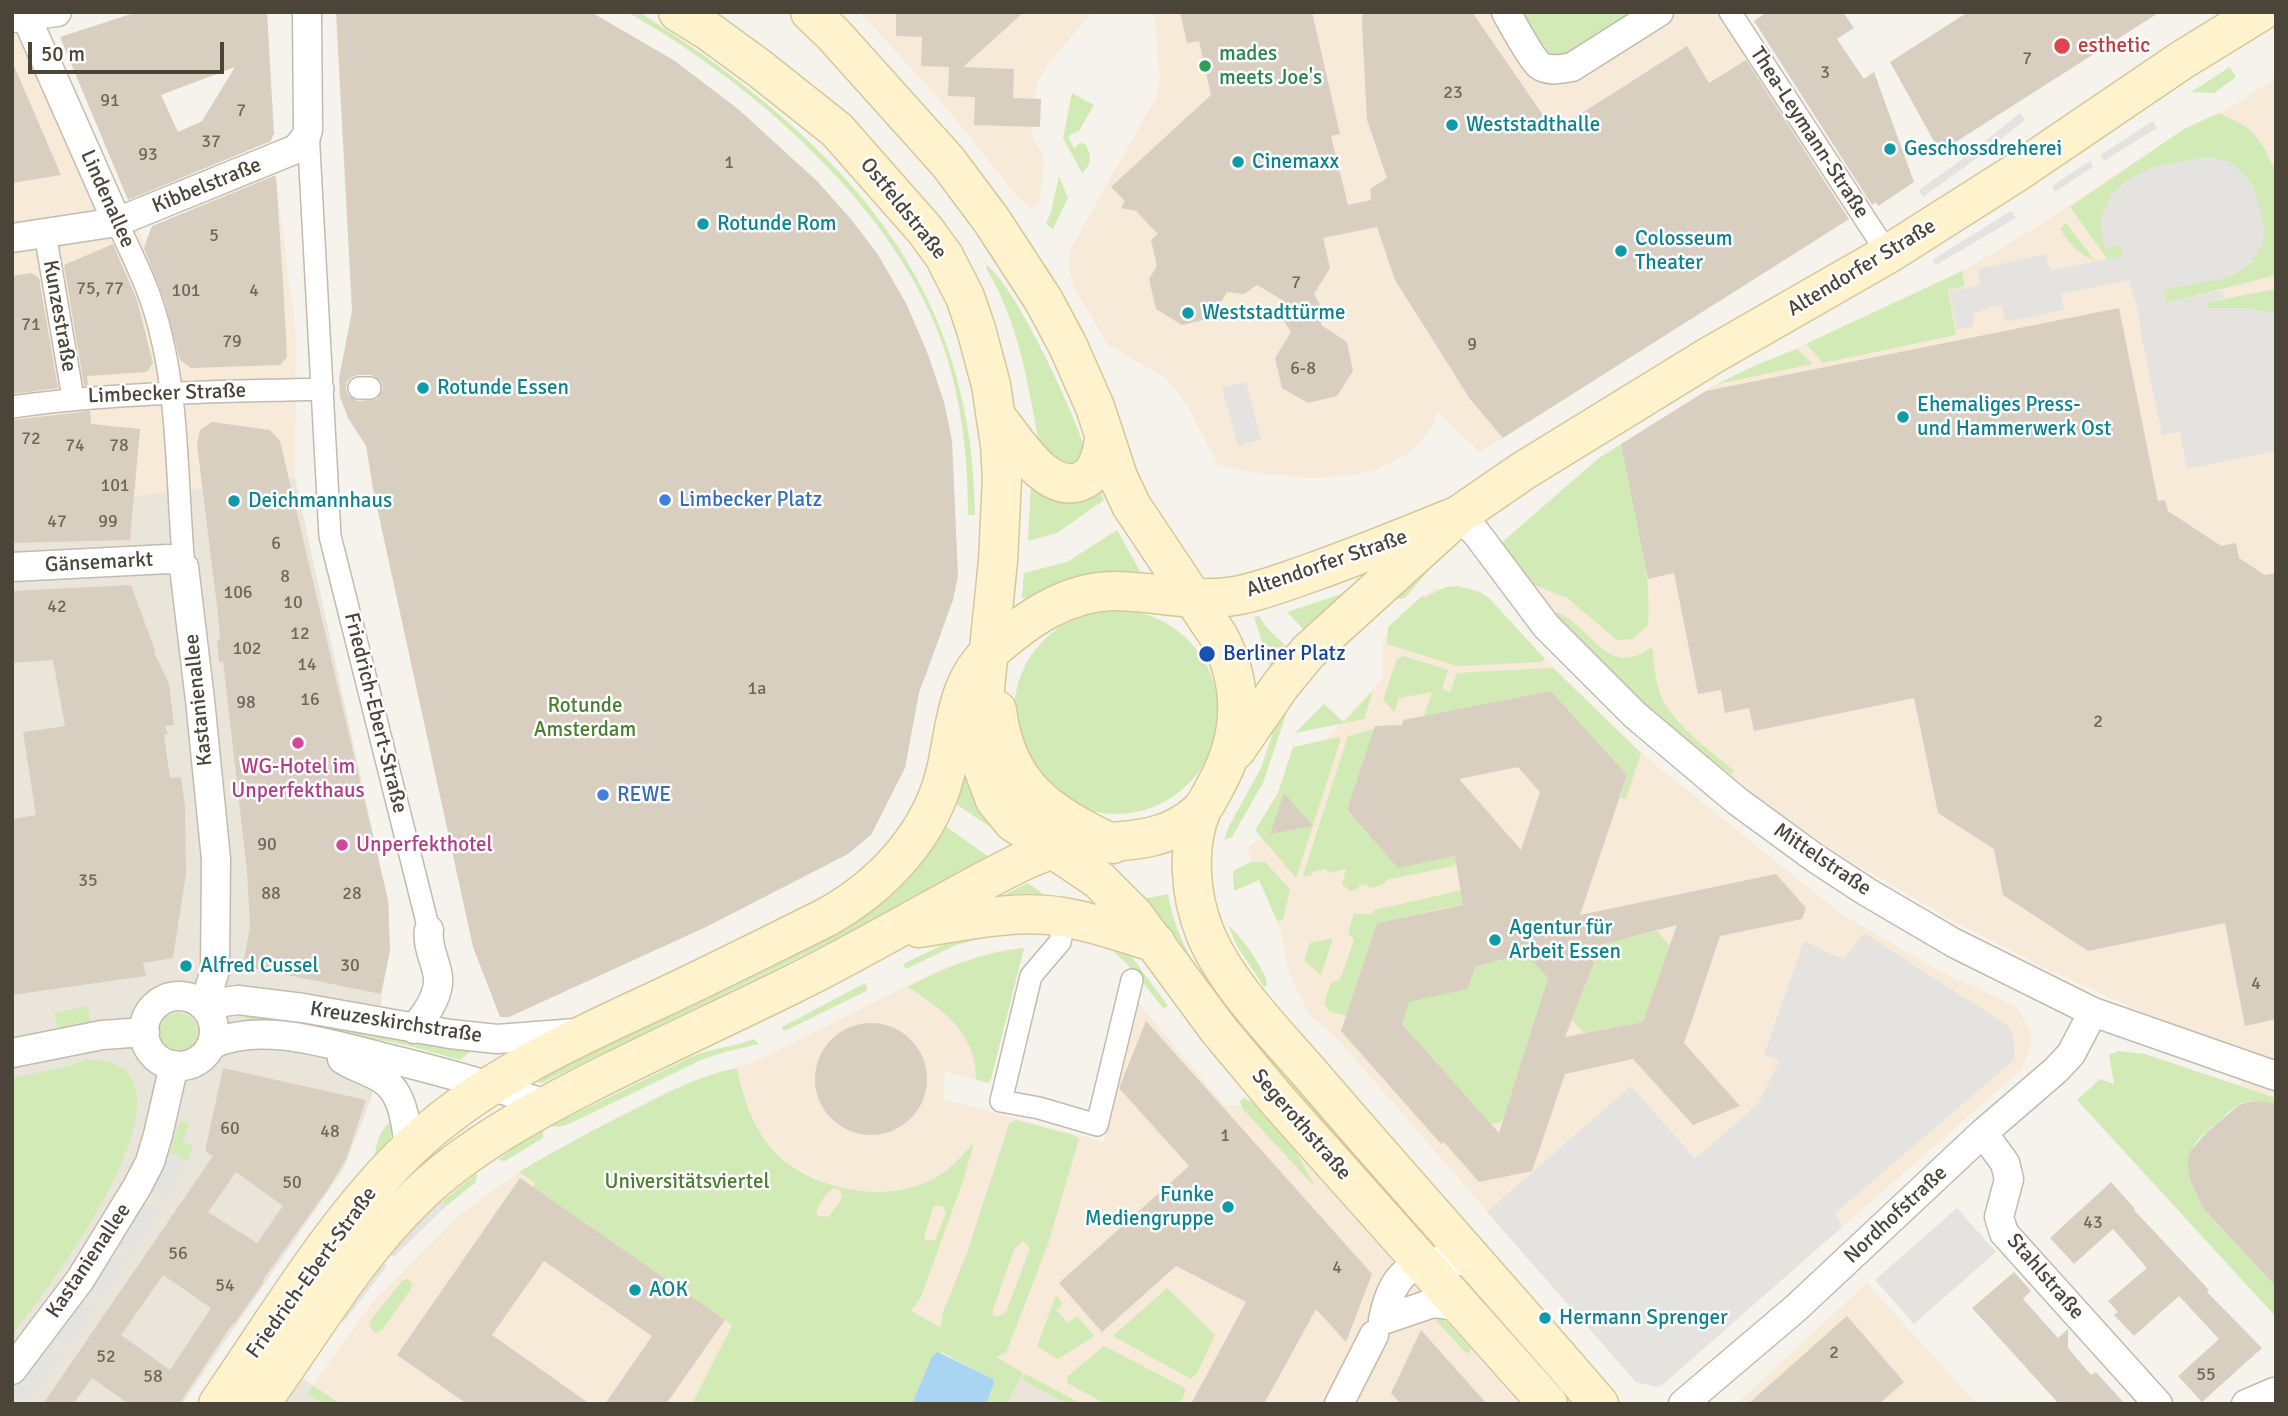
<!DOCTYPE html>
<html>
<head>
<meta charset="utf-8">
<style>
  body { margin:0 }
  #map { position:relative; width:2288px; height:1416px; overflow:hidden; background:#f6f3ec; font-family:Signika,sans-serif }
  canvas { display:block }
  .frame { position:absolute; inset:0; border:14px solid #4b4439; pointer-events:none }
  .scale { position:absolute; left:28px; top:42px; width:196px; height:32px; box-sizing:border-box; border:4px solid #4b4439; border-top:0; padding-left:9px; font-size:21px; line-height:24px; white-space:nowrap; color:#4b4439; -webkit-text-stroke:5px #fff; paint-order:stroke }
</style>
</head>
<body>
<div id="map">
<canvas width="2288" height="1416"></canvas>
<div class="frame"></div>
<div class="scale">50 m</div>
</div>
<script>
const context = document.querySelector('canvas').getContext('2d');
context.lineJoin = 'round';
function fill(path, color) { context.fillStyle = color; context.fill(path, 'evenodd'); }
function stroke(path, color, width, dash) { context.strokeStyle = color; context.lineWidth = width; context.lineCap = dash ? 'butt' : 'round'; context.setLineDash(dash || []); context.stroke(path); }
function drawText(font, color, halo, rows, align = 'center') {
  context.font = font + ' Signika,sans-serif'; context.lineWidth = 5; context.setLineDash([]); context.textBaseline = 'middle'; context.strokeStyle = halo; context.fillStyle = color; for (const [text, x, y, turn = 0] of rows) {
    context.save(); context.translate(x, y); context.rotate((+turn || 0) * Math.PI / 180); context.textAlign = isNaN(turn) ? turn : align; if (halo) context.strokeText(text, 0, 0); context.fillText(text, 0, 0); context.restore();
  }
}
fill(new Path2D(`
  M295,478L389,906V951L382,992L372,1096L344,1168L182,1404H12V509Z
  M288,1368L340,1404H263Z
  M1023,1373L1075,1404H1007Z`), '#eae5da');
fill(new Path2D(`
  M860,12H1093L1049,62L1038,82L1031,109L1033,138L1043,155L1044,162L1040,200L1032,209L1016,195L939,99Z
  M1154,12H1724L1847,221L1480,452L1436,411L1434,425L1410,453L1376,470L1353,475L1312,478L1265,474L1218,465L1187,405L1167,379L1107,344L1073,285L1068,264L1071,248L1157,96L1160,76Z
  M12,21L117,221L140,233L145,243L151,228L275,170L296,334L295,478L12,509Z
  M2276,78V1098L2239,1086L2256,1055L2137,1010L2047,969L1962,926L1840,855L1764,802L1653,712L1559,624L1500,544L1599,458L1711,387L1963,271L2032,230L2185,129L2220,114Z
  M1433,588L1480,592L1490,599L1529,643L1641,753L1840,913L1932,967L2018,1008L2031,1032L2030,1049L2021,1070L1662,1385L1656,1387L1636,1382L1632,1378L1334,1035L1309,1015L1293,981L1286,960L1281,932L1247,848L1262,838L1302,764L1383,678V638Z
  M1024,948L991,1079L988,1083L945,1071L943,1099L1104,1142L1137,1001L1224,1105L1256,1107L1519,1404H1075L791,1245L825,1182L791,1166L766,1142L749,1112L737,1068L770,1055L941,969L996,951Z
  M519,1172L734,1321L692,1404H340L313,1385L371,1304L459,1215Z
  M1867,1283L1977,1404H1736Z`), '#f7ead8');
fill(new Path2D(`
  M627,12C631,12 634,11 638,12C644,14 650,20 656,23C678,38 700,52 721,68C878,185 973,313 975,515H968C968,458 962,403 944,348C897,208 753,83 627,12Z
  M1508,12H1653L1551,66Z
  M2230,67L2236,77L2214,93L2191,92Z
  M1072,93L1094,105L1079,131L1068,136L1074,148L1080,143L1085,144C1092,154 1092,165 1082,173L1063,138Z
  M2219,113L2245,126L2254,134L2263,146L2276,172V275L2166,303L2163,290L2233,275L2252,262L2264,226L2253,186L2229,162L2209,157L2153,167L2128,180L2120,245L2122,253L2119,257L2108,260L2070,207L2184,129Z
  M1059,176L1068,198L1053,229L1046,224L1051,212Z
  M2066,223L2093,258L2096,261C2080,256 2069,243 2060,229Z
  M987,265C1016,288 1072,408 1084,446L1085,451L1076,463L1060,465L1044,451L1038,439C1028,381 1017,319 986,268Z
  M1962,271L1965,286L1948,290L1956,335L1823,363L1806,344Z
  M2276,289V314L2245,308H2207L2208,302Z
  M1797,349L1813,364L1717,384L1756,365Z
  M1621,444C1633,503 1652,564 1648,625L1632,639L1617,640L1567,598L1528,582L1500,544L1599,458Z
  M1031,483L1100,489L1104,500L1057,533L1028,541Z
  M1117,530L1141,573H1098L1078,576L1028,598H1022L1024,573L1067,562Z
  M1439,558L1405,598L1400,599L1396,597Z
  M1387,566L1308,634L1287,612L1341,594Z
  M1458,586L1480,592L1490,599L1545,659L1542,662L1457,666L1387,644L1388,627L1423,595L1424,598L1446,587Z
  M1014 712a102 102 0 1 1 204 0a102 102 0 1 1-204 0Z
  M1558,612C1593,629 1608,680 1652,647C1654,664 1655,681 1661,696C1672,724 1712,752 1734,771L1731,775L1653,712L1559,624L1553,616Z
  M1259,616L1266,627L1291,651L1274,672L1270,668L1254,617Z
  M1403,656L1448,670L1442,689L1450,692L1457,673L1553,668L1641,753L1626,799L1620,798L1627,775L1551,691L1424,716L1432,692L1399,698L1394,712L1383,700L1397,659Z
  M1373,691L1364,719L1295,733L1324,704L1344,722Z
  M1291,700L1263,783L1232,837L1224,840L1229,826L1261,768L1277,720Z
  M1374,729L1347,811L1398,867L1465,854L1453,866L1386,880L1384,884L1370,888L1366,884L1359,886L1357,890L1350,891L1342,884L1346,869L1328,873L1326,869L1311,872L1312,875L1305,877L1303,875L1348,736Z
  M1340,737V741L1296,878L1255,830L1278,793L1293,747Z
  M969,776L1011,841L953,802L964,778Z
  M944,825L989,857L830,942L542,1083L531,1080Z
  M1251,862H1265L1290,889L1283,920L1277,921L1259,880L1234,891L1233,871Z
  M1028,883L1050,899L994,900Z
  M1463,890L1464,904L1377,923L1346,1016L1330,1011L1324,1004L1331,982L1340,980L1354,940L1348,933L1354,914H1372L1374,910Z
  M1168,894C1181,973 1246,1030 1297,1088C1342,1139 1387,1190 1432,1240L1433,1247L1259,1056L1143,899Z
  M1228,925C1240,935 1267,971 1267,985L1264,987L1237,946Z
  M1657,931L1670,946L1643,1022L1584,1033L1572,1020L1601,945Z
  M997,934L956,945L906,969L903,964L951,941Z
  M1333,938L1321,975L1304,960L1310,943Z
  M1024,948L991,1079L988,1083L976,1079C977,1034 941,1008 908,987C946,967 981,953 1024,948Z
  M1110,948L1129,953L1168,1006L1163,1008L1132,969Z
  M1525,953L1548,978L1503,1121L1491,1124L1402,1024L1409,1002L1468,989L1475,967Z
  M865,983L868,990L793,1027L784,1031L782,1027Z
  M87,1006L92,1023L68,1029L58,1027L54,1013Z
  M247,1010L472,1050L460,1060L406,1045L303,1025L246,1024Z
  M158 1033a20 20 0 1 1 40 0a20 20 0 1 1-40 0Z
  M754,1039L759,1044L725,1052L701,1060L569,1124L558,1127L550,1126L693,1056C713,1048 733,1047 754,1039Z
  M2118,1051L2145,1054L2276,1098V1106C2267,1104 2258,1100 2249,1101C2236,1103 2227,1114 2218,1122C2209,1130 2197,1138 2192,1149C2182,1168 2191,1191 2207,1202L2202,1207L2276,1287V1317L2077,1100L2100,1079L2114,1084L2109,1055Z
  M87,1059C100,1060 118,1062 127,1072C174,1124 46,1291 12,1336V1078L69,1066Z
  M737,1068C744,1099 752,1127 774,1151C809,1189 883,1204 929,1181C948,1173 960,1157 974,1143L963,1181L921,1297L911,1311L941,1328L942,1315L968,1250L1009,1124L1015,1120L1073,1135L1079,1139L1048,1244L1006,1353L996,1357L1023,1373L1007,1404H986L994,1385L992,1379L941,1352L932,1356L912,1404H692L732,1325L533,1187L535,1183L519,1172C558,1149 596,1128 637,1108C670,1091 701,1075 737,1068ZM834,1188L839,1189C847,1199 834,1209 828,1217L818,1216L816,1211C820,1203 826,1192 834,1188ZM936,1205L943,1206L946,1213L935,1240L926,1241L924,1237L933,1207ZM1023,1241L1030,1248L1006,1313L997,1317L993,1315V1310L1014,1249Z
  M1244,1098L1251,1101L1296,1152L1313,1183L1312,1184L1242,1108L1240,1101Z
  M395,1117L389,1146L381,1158L375,1154C377,1138 382,1127 395,1117Z
  M180,1121L189,1124L183,1142L193,1145L187,1161L170,1153Z
  M543,1131V1138L505,1161L498,1160L516,1146Z
  M477,1173L476,1182L446,1206L442,1202Z
  M407,1279L412,1283L411,1289L382,1330L376,1333L372,1330L369,1322L402,1281Z
  M1167,1288L1215,1335L1197,1373L1191,1379L1113,1336Z
  M1056,1295L1063,1304L1056,1310L1068,1323L1077,1316L1094,1336L1058,1359L1037,1346Z
  M1435,1316L1446,1321L1470,1348V1351L1467,1354L1433,1317Z
  M1104,1346L1183,1387L1186,1391L1179,1404H1106L1067,1383L1068,1376Z
  M1025,1374H1026L1082,1404H1067L1023,1380Z
  M313,1385L340,1404H322L308,1394Z`), '#d2eab5');
fill(new Path2D(`
  M2020,113L2025,120L1977,158L1923,197L1919,190L1972,152Z
  M2153,121L2157,128L2104,161L2100,155Z
  M2209,157L2231,163L2247,177L2253,186L2262,216L2264,239L2257,255L2245,268L2222,279L2163,290L2166,303L2223,290L2224,298L2209,302L2208,308H2245L2276,314V451L2187,469L2180,432L2162,435L2142,339L2138,310L2129,280L2061,294L2064,310L2006,322L2001,305L1994,306L1973,314V326L1957,330L1949,291L1980,285L1978,269L2046,254L2049,267L2053,270L2119,257L2122,253L2120,245L2105,248L2101,229V217L2112,193L2128,180L2153,167Z
  M2090,161L2093,167L2055,192L2052,186Z
  M2011,211L2016,218L1936,265L1932,260Z
  M1246,382L1261,439L1238,446L1222,388Z
  M1864,933L2007,1025L2013,1036L2015,1059L1834,1214L1841,1223V1228L1662,1385L1656,1387L1636,1382L1487,1212L1631,1086L1695,1159L1758,1104L1780,1060L1764,1055L1804,941L1844,960Z
  M170,1153L187,1161L167,1199L152,1190Z
  M441,1200L446,1206L394,1257L388,1253Z
  M145,1202L160,1212L132,1255L117,1245Z
  M1957,1208L1996,1252L1914,1324L1875,1280Z
  M114,1251L128,1260L101,1301L87,1292Z
  M381,1261L387,1266L344,1322L338,1317Z
  M83,1298L96,1307L67,1348L54,1339Z
  M50,1344L63,1354L27,1404H12V1393Z`), '#e5e3e0');
fill(new Path2D(`
  M938,1352L993,1379L994,1384L986,1404H912L932,1356Z`), '#a9d4f2');
fill(new Path2D(`
  M137,12H267L274,133L271,141L128,200L60,37ZM235,67L202,121L178,132L161,95Z
  M336,12H591L675,61L738,109L817,181L850,218L877,253L907,305L929,357L944,402L952,440L958,576L953,600L919,693L905,768L871,835L848,854L706,927L509,1017H500L473,947L373,489L366,446L348,418L340,397L339,378L352,311ZM358,375H371L381,381L383,389L377,399L358,401L348,395L346,389L347,382L352,377Z
  M896,12H1024L963,67L1014,69L1013,98L1041,99L1040,127L974,125L975,97L948,96L949,67L921,66L922,37L896,36Z
  M1180,12H1312L1340,134L1331,136L1348,205L1371,200L1370,189L1387,178L1367,120L1362,25L1363,12H1472L1554,131L1687,46L1709,83L1746,60L1849,219L1503,438L1470,399L1395,280L1377,227L1323,238L1330,268L1314,294L1322,309L1321,325L1347,342L1353,371L1337,396L1308,403L1282,388L1275,358L1291,332L1282,318L1284,301L1257,285L1244,294L1227,292L1211,318L1182,325L1156,309L1149,279L1157,266L1151,240L1158,234L1136,211L1121,208L1125,201L1111,187L1211,95L1199,41L1187,43Z
  M1767,12H1843L1854,28L1837,39L1864,79L1874,72L1914,182L1878,206L1876,202L1872,205L1754,21Z
  M1968,12H2160L1940,152L1890,62Z
  M12,61L61,175L12,183Z
  M274,176L276,177L283,283L287,357L280,365L191,368L180,360L165,302L144,248L152,226Z
  M113,244L137,300L153,363L147,372L87,376L88,385L84,386L64,265Z
  M31,273L39,278L58,388L12,394V276Z
  M2119,308L2158,501L2165,500L2168,511L2221,546L2236,543L2239,558L2265,575L2276,573V1019L2245,1026L2225,923L2088,951L2003,895L1994,849L1938,813L1914,698L1754,731L1749,708L1725,713L1721,690L1698,694L1674,573L1648,579L1621,444L1706,391Z
  M90,411L91,424L140,429L130,540L12,543V420Z
  M212,422L270,430L280,441L388,900L390,951L381,994L243,966L250,926L247,871L223,661L219,662L217,640L220,639L218,615L197,444L200,430Z
  M131,585L155,651L154,652L169,684L174,725L165,726L168,734L164,735L170,778L181,777L185,806L186,874L173,958L143,963L146,976L12,995V819L36,815L23,732L65,726L53,660L12,663V591Z
  M1551,691L1627,775L1580,915L1776,874L1806,908L1802,919L1720,936L1695,1011L1684,1043L1740,1106L1693,1125L1633,1059L1565,1074L1532,1171L1479,1182L1444,1142L1441,1144L1341,1031L1377,923L1463,905L1455,856L1398,868L1347,810L1375,726L1402,725L1403,720ZM1518,767L1540,792L1521,850L1459,779ZM1677,925L1643,1022L1565,1037L1601,945ZM1525,953L1548,978L1499,1133L1402,1024L1409,1002L1468,989L1475,967Z
  M1284,793L1313,826L1270,834Z
  M1146,1021L1372,1274L1346,1342L1316,1309L1264,1404H1191L1246,1302L1176,1266L1102,1332L1059,1283L1189,1166L1119,1088Z
  M815 1079a56 56 0 1 1 112 0a56 56 0 1 1-112 0Z
  M223,1068L366,1100L346,1159L328,1189L262,1281L264,1282L234,1324L233,1323L179,1404H129L92,1378L73,1404H43L213,1156L205,1151ZM236,1172L283,1206L257,1243L208,1212ZM163,1275L211,1308L170,1370L121,1335Z
  M2258,1101L2276,1104V1287L2203,1208L2190,1180L2188,1170V1158L2191,1150L2207,1132L2239,1105L2247,1102Z
  M520,1178L725,1320L666,1404H605L652,1336L544,1261L492,1335L590,1404H467L397,1355Z
  M2111,1182L2135,1209L2134,1210L2209,1290L2207,1292L2262,1348L2202,1402L2178,1376L2219,1339L2179,1296L2134,1336L2114,1315L2118,1312L2108,1301L2147,1268L2113,1229L2074,1264L2050,1238Z
  M2014,1272L2031,1291L2023,1299L2058,1338L2068,1329V1348L2091,1375L2096,1372L2125,1404H2059L1972,1308Z
  M1847,1316L1904,1382L1879,1404H1748Z
  M1421,1330L1487,1404H1401L1391,1393Z`), '#d8cfc1');
const pedestrian = new Path2D(`
  M1730,12L1888,254
  M308,130L330,536L429,930
  M117,222C129,249 144,277 153,306C180,389 176,481 184,567
  M45,233L73,398
  M359,388H370
  M12,407C115,392 219,392 323,389
  M1063,928L1060,942L1031,976L1001,1101L1039,1108L1097,1125L1132,980`);
const minor = new Path2D(`
  M24,12L117,222
  M1506,12C1512,23 1532,59 1539,65C1548,72 1562,69 1572,67L1659,12
  M12,18L57,12
  M12,238L117,222L296,149L306,137L308,130L307,12
  M1459,515L1477,534L1546,626L1635,715L1737,801L1815,858L1867,892L1954,943L2093,1012L2276,1076
  M12,567L168,559L178,561L184,567L200,700L216,859L215,970L204,1006
  M144 1031a35 35 0 1 1 70 0a35 35 0 1 1-70 0Z
  M207,1010L223,1002L238,1000L303,1008L450,1034L497,1039L576,1033
  M414,1029C424,1016 436,1001 438,984C440,968 426,949 429,930
  M211,1045C259,1021 329,1044 378,1056C436,1070 492,1085 548,1105
  M12,1053L102,1035L145,1032
  M342,1059C354,1067 369,1071 382,1079C404,1093 406,1125 409,1148
  M1983,1133L2005,1163L2009,1179L1999,1217L2004,1233L2158,1404
  M1460,1306L1433,1303L1383,1320C1394,1263 1420,1257 1473,1262
  M12,1370L80,1280L137,1187L150,1162L158,1135L174,1065
  M1339,1404L1374,1335
  M1683,1404L1796,1308L1983,1133L2056,1070L2071,1054L2093,1012
  M2246,1404L2274,1392`);
const secondary = new Path2D(`
  M678,12L707,30L759,68L837,130L925,230L944,256L965,297L976,329L991,385L1000,445L1002,478L998,561L980,737L983,768L995,800L1013,822L1099,880L1134,915L1218,1029L1279,1102L1548,1404
  M998,419C1016,441 1047,495 1081,481C1098,474 1102,455 1104,439
  M997,710C1006,786 1048,813 1113,844
  M1236,750L1280,686L1308,652L1459,515L1523,471L1710,356L1888,254L2014,174L2182,60L2260,12
  M1202,809C1186,846 1190,896 1205,933C1227,987 1283,1041 1320,1085C1412,1192 1507,1297 1599,1404
  M919,928C966,921 1015,909 1063,917C1094,922 1126,934 1156,943
  M218,1404C276,1320 335,1220 409,1149C477,1083 568,1041 653,1002C711,975 768,946 825,918C883,886 933,833 947,766C956,723 957,681 992,650C1026,620 1065,592 1113,591C1156,591 1196,604 1240,595C1264,590 1287,581 1310,573C1361,555 1410,535 1459,515
  M260,1404C311,1334 354,1257 417,1196C470,1145 536,1110 601,1077C665,1045 730,1015 793,984C869,947 941,902 1017,864C1033,856 1050,849 1067,846C1113,839 1163,847 1200,811C1207,804 1212,792 1217,783C1243,735 1244,685 1219,637L1131,505L1118,477L1095,407L1068,346L1044,301L992,221L948,162L833,34L810,12`);
stroke(pedestrian, '#c2bbae', 24);
stroke(minor, '#c2bbae', 31);
stroke(secondary, '#d6c79b', 41);
stroke(pedestrian, '#fff', 21);
stroke(minor, '#fff', 28);
stroke(secondary, '#fff3cd', 38);
for (const [x, y, r, color] of [
  [2062,46,9,"#e0444e"],
  [1205,66,7,"#2e9e5b"],
  [1452,125,7,"#0f9aa8"],
  [1890,149,7,"#0f9aa8"],
  [1238,162,7,"#0f9aa8"],
  [703,224,7,"#0f9aa8"],
  [1621,251,7,"#0f9aa8"],
  [1188,313,7,"#0f9aa8"],
  [423,388,7,"#0f9aa8"],
  [1903,417,7,"#0f9aa8"],
  [665,500,7,"#3f7fe0"],
  [234,501,7,"#0f9aa8"],
  [1207,654,9,"#1a4fb4"],
  [298,743,7,"#d1479c"],
  [603,795,7,"#3f7fe0"],
  [342,845,7,"#d1479c"],
  [1495,940,7,"#0f9aa8"],
  [186,966,7,"#0f9aa8"],
  [1228,1207,7,"#0f9aa8"],
  [635,1290,7,"#0f9aa8"],
  [1545,1318,7,"#0f9aa8"]
]) { const dot = new Path2D(); dot.arc(x, y, r, 0, 2 * Math.PI); context.fillStyle = color; context.fill(dot); stroke(dot, '#fff', 2.5); }
drawText('18px', '#6e675b', null, [
  ["7",2027,59],
  ["3",1825,73],
  ["23",1453,93],
  ["91",110,101],
  ["7",241,111],
  ["37",211,142],
  ["93",148,155],
  ["1",729,163],
  ["5",214,236],
  ["7",1296,283],
  ["75, 77",100,289],
  ["101",186,291],
  ["4",254,291],
  ["71",31,325],
  ["79",232,342],
  ["9",1472,345],
  ["6-8",1303,369],
  ["72",31,439],
  ["74",75,446],
  ["78",119,446],
  ["101",115,486],
  ["47",57,522],
  ["99",108,522],
  ["6",276,544],
  ["8",285,577],
  ["106",238,593],
  ["10",293,603],
  ["42",57,607],
  ["12",300,634],
  ["102",247,649],
  ["14",307,665],
  ["1a",757,689],
  ["16",310,700],
  ["98",246,703],
  ["2",2098,722],
  ["90",267,845],
  ["35",88,881],
  ["88",271,894],
  ["28",352,894],
  ["30",350,966],
  ["4",2256,984],
  ["60",230,1129],
  ["48",330,1132],
  ["1",1225,1136],
  ["50",292,1183],
  ["43",2093,1223],
  ["56",178,1254],
  ["4",1337,1268],
  ["54",225,1286],
  ["2",1834,1353],
  ["52",106,1357],
  ["55",2206,1375],
  ["58",153,1377]
]);
drawText('21px', '#be3a42', '#fff', [
  ["esthetic",2078,46]
], 'left');
drawText('21px', '#27864d', '#fff', [
  ["mades",1219,54],
  ["meets Joe's",1219,78]
], 'left');
drawText('21px', '#0d838f', '#fff', [
  ["Weststadthalle",1466,125],
  ["Geschossdreherei",1904,149],
  ["Cinemaxx",1252,162],
  ["Rotunde Rom",717,224],
  ["Colosseum",1635,239],
  ["Theater",1635,263],
  ["Weststadttürme",1202,313],
  ["Rotunde Essen",437,388],
  ["Ehemaliges Press-",1917,405],
  ["und Hammerwerk Ost",1917,429],
  ["Deichmannhaus",248,501],
  ["Agentur für",1509,928],
  ["Arbeit Essen",1509,952],
  ["Alfred Cussel",200,966],
  ["Funke",1214,1195,"right"],
  ["Mediengruppe",1214,1219,"right"],
  ["AOK",649,1290],
  ["Hermann Sprenger",1559,1318]
], 'left');
drawText('21px', '#4b4439', '#fff', [
  ["Thea-Leymann-Straße",1809,133,57],
  ["Kibbelstraße",207,186,-22],
  ["Lindenallee",107,199,66],
  ["Ostfeldstraße",903,209,51],
  ["Altendorfer Straße",1862,268,-31],
  ["Kunzestraße",59,316,80],
  ["Limbecker Straße",167,394,-2],
  ["Gänsemarkt",99,563,-3],
  ["Altendorfer Straße",1327,564,-19],
  ["Kastanienallee",199,700,-96],
  ["Friedrich-Ebert-Straße",375,713,76],
  ["Mittelstraße",1822,860,34],
  ["Kreuzeskirchstraße",396,1023,9],
  ["Segerothstraße",1301,1125,49],
  ["Nordhofstraße",1896,1215,-43],
  ["Kastanienallee",89,1261,-56],
  ["Friedrich-Ebert-Straße",312,1273,-54],
  ["Stahlstraße",2045,1277,49]
]);
drawText('21px', '#366cbe', '#fff', [
  ["Limbecker Platz",679,500],
  ["REWE",617,795]
], 'left');
drawText('21px', '#164399', '#fff', [
  ["Berliner Platz",1223,654]
], 'left');
drawText('21px', '#4a7f2a', '#fff', [
  ["Rotunde",585,706],
  ["Amsterdam",585,730],
  ["Universitätsviertel",687,1182]
]);
drawText('21px', '#b23c85', '#fff', [
  ["WG-Hotel im",298,767],
  ["Unperfekthaus",298,791],
  ["Unperfekthotel",356,845,"left"]
]);
</script>
</body>
</html>
